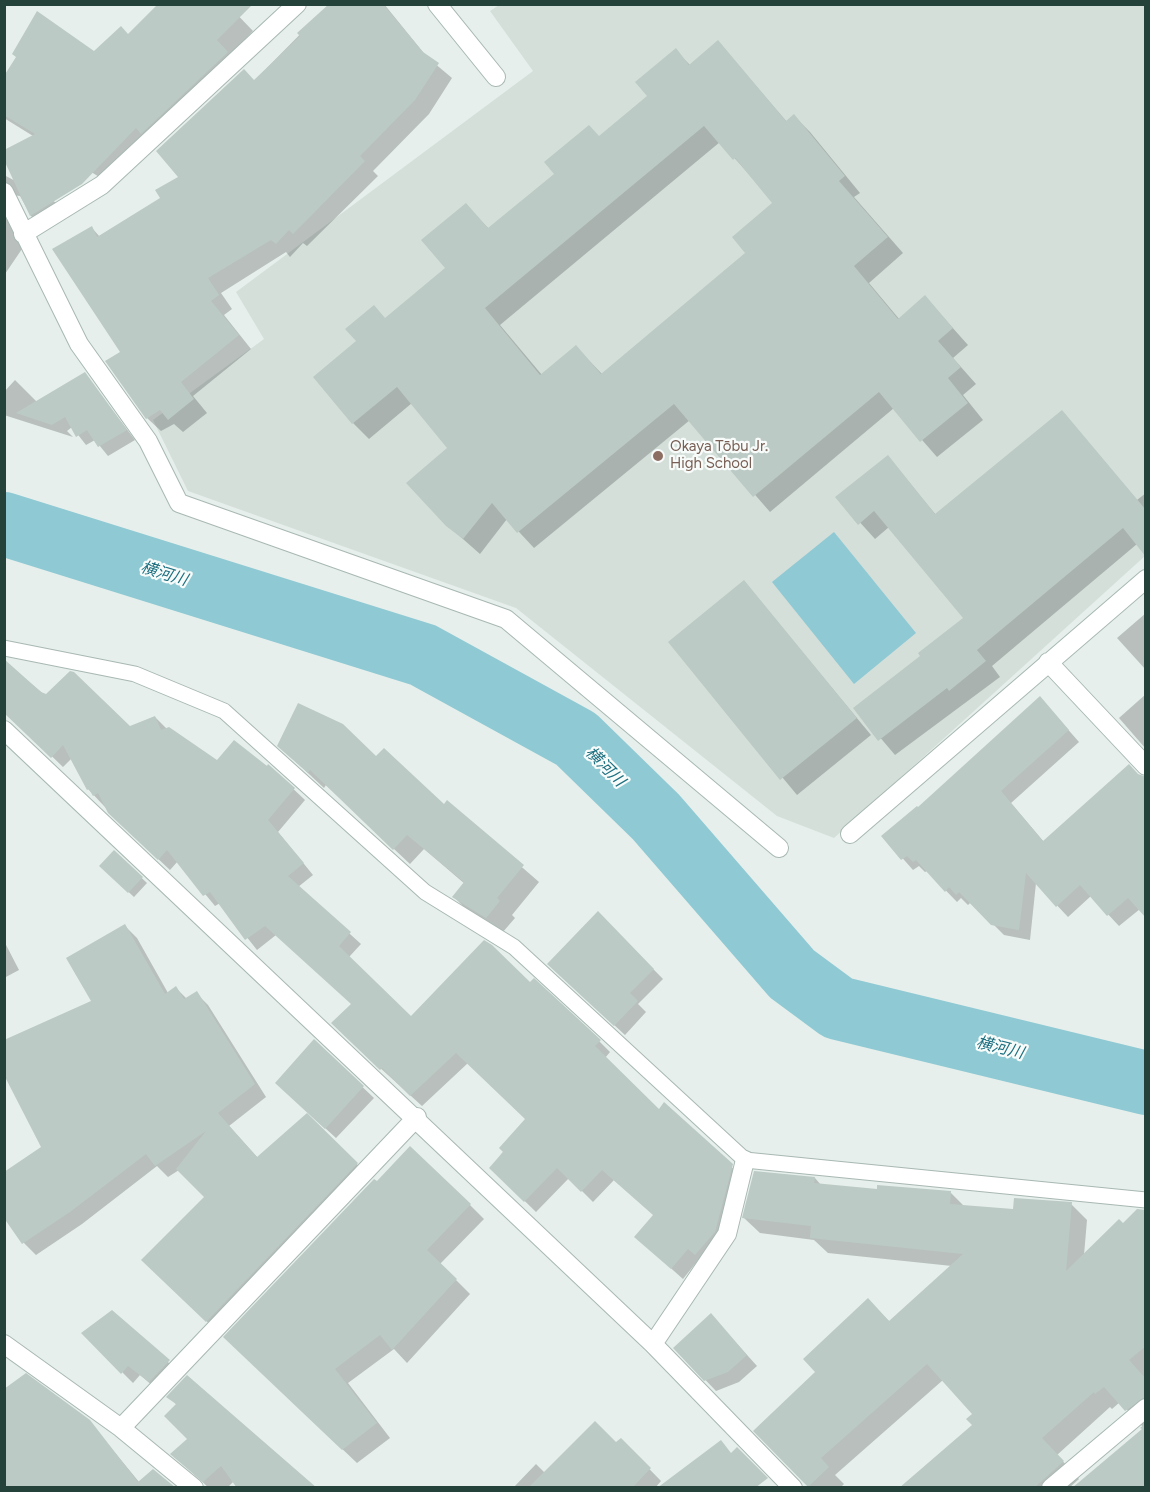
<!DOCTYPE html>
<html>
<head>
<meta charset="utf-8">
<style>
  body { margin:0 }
  #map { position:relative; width:1150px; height:1492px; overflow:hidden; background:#e6efeb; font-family:Figtree,sans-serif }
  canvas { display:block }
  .frame { position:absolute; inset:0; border:6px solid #24423a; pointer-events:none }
</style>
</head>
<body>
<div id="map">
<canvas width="1150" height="1492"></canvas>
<div class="frame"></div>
</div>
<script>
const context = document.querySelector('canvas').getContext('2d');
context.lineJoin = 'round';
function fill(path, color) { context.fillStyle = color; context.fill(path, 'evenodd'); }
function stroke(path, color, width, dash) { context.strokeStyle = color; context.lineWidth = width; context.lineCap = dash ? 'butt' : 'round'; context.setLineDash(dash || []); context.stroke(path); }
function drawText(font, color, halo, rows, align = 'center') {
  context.font = font + ' Figtree,"Noto Sans JP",sans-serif'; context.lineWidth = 4.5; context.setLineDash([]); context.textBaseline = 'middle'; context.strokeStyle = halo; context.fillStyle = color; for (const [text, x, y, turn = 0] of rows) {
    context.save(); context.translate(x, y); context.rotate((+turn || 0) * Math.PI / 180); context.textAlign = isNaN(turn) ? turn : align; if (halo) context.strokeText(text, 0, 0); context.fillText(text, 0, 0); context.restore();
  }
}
fill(new Path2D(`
  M499,5H1145V556L834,838L777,816L516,608L188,491L153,420L264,339L236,292L533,71L490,11Z`), '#d4dfda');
fill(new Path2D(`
  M834,532L916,633L854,684L772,582Z`), '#8ec9d4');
fill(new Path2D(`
  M227,4L253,31L109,183L4,118V79L17,58L94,53L129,35Z
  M330,4H384L427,57L452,78L429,114L373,171L378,176L307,246L303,243L290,257L286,252L221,293L232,309L224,315L251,349L193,396L207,413L183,432L174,424L161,431L147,418L122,352L92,228L100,237L162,198L254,81Z
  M718,42L787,122L794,116L810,132L860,193L854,197L903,253L869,283L900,320L925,297L968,345L953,358L976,384L963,395L983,420L937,457L894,408L770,512L690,420L534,548L507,519L480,554L447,525L449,448L412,403L369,439L353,423L386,319L447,268L466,205L489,229L649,97L676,51L691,66ZM720,142L775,203L747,253L602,374L576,347L542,375L500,325Z
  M4,175L55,202L68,215L45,229L31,216L20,196L12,195L24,246L5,274Z
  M85,374L135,440L108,456L95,440L86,445L72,427L67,431L73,437L4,415V392L15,380L37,402Z
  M1062,412L1137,500L1146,493V555L1137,544L992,666L1000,677L895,755L855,708L922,656L965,619L889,527L875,539L837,497L888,457L936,515Z
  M744,582L871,735L797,795L670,642Z
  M1146,613V670L1117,638Z
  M4,661L46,696L130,728L155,717L166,728L217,762L269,766L305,800L278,832L313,875L298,887L361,944L349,957L411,1018L530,984L599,1041L610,1052L605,1058L659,1111L743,1176L706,1265L699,1259L683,1279L647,1247L655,1216L614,1180L593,1202L569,1178L536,1212L491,1168L527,1120L468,1063L422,1106L343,1034L353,1004L276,935L257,950L220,903L215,906L178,861L170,870L121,824L88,789L72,758L63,767L4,710Z
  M1146,694V749L1119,718Z
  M1050,709L1079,742L1011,803L1044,842L1113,780L1140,909L1119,926L1091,896L1068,917L1036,883L1030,940L1004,935L971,902L968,905L961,898L957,902L927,871L925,872L919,866L913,870L883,836Z
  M376,759L444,807L447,802L539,882L512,915L515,918L502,933L469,912L454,897L465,884L424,849L410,864L326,785L324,788L295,761Z
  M114,852L147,883L134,897L106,871Z
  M598,913L663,979L638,1004L646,1012L625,1035L559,974Z
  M125,926L137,938L168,993L176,988L187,999L196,993L208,1005L266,1097L229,1126L258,1158L307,1115L369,1176L219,1333L155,1272L206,1198L179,1170L168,1177L157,1166L82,1224L36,1255L24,1243L4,1215L43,1147L93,1002Z
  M4,941L19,970L4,978Z
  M314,1041L374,1098L336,1138L288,1094Z
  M815,1178L821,1185L878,1191L950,1192L965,1207L1015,1211L1071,1204L1087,1220L1084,1255L1123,1225L1146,1214V1488L1143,1427L1120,1402L1112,1409L1110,1407L1057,1455L1079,1479L1069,1488H900L974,1425V1414L943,1380L835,1475L844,1484L840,1488H810L756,1431L817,1372L868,1300L890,1322L952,1266L828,1253L814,1240L760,1233L744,1218Z
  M377,1184L470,1205L484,1219L440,1264L470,1294L407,1363L394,1349L348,1383L390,1438L357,1463L239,1351Z
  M112,1312L179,1372L160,1392L140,1375L133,1383L83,1333Z
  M721,1326L757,1366L739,1382L716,1391L675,1348Z
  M187,1377L234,1481L227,1488H209L172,1454L189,1439L177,1405L169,1397Z
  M89,1421L144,1488H4Z
  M621,1440L661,1481L655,1488H513L536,1464L545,1473L616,1444Z`), '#0003');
stroke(new Path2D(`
  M4,524L423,655L576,739L656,817L792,974L838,1008L1146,1083`), '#8ec9d4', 64);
fill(new Path2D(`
  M158,4H253L217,40L228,52L141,134L136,128L82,184L30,216L4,160V150L35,134L4,115V76L16,57L12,54L37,11L94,51L121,26L128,34Z
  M329,4H383L423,52L439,63L415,100L360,156L365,161L293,234L289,230L276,244L271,240L208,278L219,295L211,301L239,335L181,382L194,399L168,420L160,410L146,419L105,361L120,352L52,249L92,226L97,237L160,198L155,190L178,177L156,151L244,69L254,80L300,36L297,33Z
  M718,40L786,121L794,114L845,176L839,181L888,237L854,266L898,319L925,295L953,328L938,341L961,367L948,378L968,403L920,442L879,392L753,497L674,404L517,533L492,503L463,539L446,526L406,483L447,448L397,387L352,424L313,377L356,341L345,329L374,305L385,318L445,268L421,240L466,203L488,228L554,174L544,162L589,125L599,136L647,96L635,82L676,48L689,65ZM704,126L733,160L735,158L772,203L732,237L745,253L601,374L576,345L540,375L485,308Z
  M85,372L127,430L98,447L87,430L76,437L65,417L52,425L16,413Z
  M1062,410L1146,510V557L1123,528L977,650L986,661L949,691L947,688L878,741L853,708L920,656L918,653L963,618L874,511L858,525L835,497L888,455L935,514Z
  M744,580L857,718L780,780L668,642Z
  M4,659L41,692L46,694L70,671L74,672L130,726L155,716L161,730L169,727L217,760L234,740L267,766L268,764L295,788L268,820L304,863L288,876L351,932L339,946L411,1016L484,940L492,945L530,982L534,978L601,1040L595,1046L659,1109L664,1102L733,1164L715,1232L695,1255L688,1249L671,1269L634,1237L653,1215L602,1170L581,1192L557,1168L524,1202L489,1168L503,1152L499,1148L525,1119L456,1053L410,1096L382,1068L380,1070L331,1023L351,1004L265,926L245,940L210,892L203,896L167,850L158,860L108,813L98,793L93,796L89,789L87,790L63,745L51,758L4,713Z
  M1040,696L1069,730L1001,791L1043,841L1129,764L1138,774L1146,777V918L1128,898L1107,916L1080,885L1056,907L1026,873L1019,930L991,925L959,892L956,895L949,887L945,892L916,860L913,862L907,856L901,860L881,836L917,806L918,807Z
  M298,703L343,724L376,756L384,748L444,804L447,800L524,865L497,898L500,901L486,918L452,897L464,882L407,835L393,850L310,770L308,773L277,746Z
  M114,850L143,877L128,893L99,866Z
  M598,911L654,969L630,993L638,1001L614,1026L547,964Z
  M125,924L165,994L176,986L184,999L197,991L255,1084L218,1113L257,1157L307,1113L358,1163L206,1322L141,1260L204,1197L176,1169L206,1131L155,1166L146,1154L70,1212L22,1244L4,1218V1172L41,1147L4,1075V1040L91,1001L66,958Z
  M314,1039L364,1086L325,1129L275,1083Z
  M410,1146L471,1204L427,1250L457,1279L392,1350L380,1335L335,1369L377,1423L342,1450L223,1337L374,1179L377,1181Z
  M754,1171L815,1177L814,1183L877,1189V1185L951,1191L950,1204L1013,1209L1014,1198L1072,1202L1066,1271L1119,1219L1123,1223L1137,1209L1146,1210V1346L1129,1360L1146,1379V1397L1125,1411L1104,1387L1095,1394L1094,1392L1042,1438L1064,1461L1034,1488H899L972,1425L966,1419L972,1414L927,1364L821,1458L829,1467L808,1487L753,1431L815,1372L803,1359L868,1298L889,1321L963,1254L810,1238L811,1226L742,1218Z
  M112,1310L170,1360L149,1382L128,1366L121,1374L81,1333Z
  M711,1313L747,1355L728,1372L704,1381L673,1348Z
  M26,1373L90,1420L138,1482L153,1469L176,1488H4V1389Z
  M187,1375L317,1488H237L221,1466L203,1482L170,1454L187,1439L164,1416L176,1404L166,1397Z
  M595,1421L616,1442L621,1438L651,1468L632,1488H528Z
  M1146,1423V1488H1072L1142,1429L1140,1428Z
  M721,1440L731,1453L737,1447L768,1478L755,1488H657Z`), '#bbcac4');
const service = new Path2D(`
  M4,648L135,674L224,711L425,892L514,947L745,1160L1146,1200`);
const minor = new Path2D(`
  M437,4L496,77
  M4,192L79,344L148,441L179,503L506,619L779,848
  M23,234L102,185L297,4
  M1048,662L1146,766
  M4,730L653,1344L793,1488
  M850,834L1146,579
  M4,1344L121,1428L194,1488
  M653,1344L727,1234L745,1160
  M121,1428L417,1117
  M1051,1488L1146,1408`);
stroke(service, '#a8b8b2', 17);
stroke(minor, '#a8b8b2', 20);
stroke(service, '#fff', 15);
stroke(minor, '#fff', 18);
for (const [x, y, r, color] of [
  [658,456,6,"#8d6e63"]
]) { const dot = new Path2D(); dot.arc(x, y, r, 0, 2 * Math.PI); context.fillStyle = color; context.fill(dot); stroke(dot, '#f7fbf9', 2); }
drawText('15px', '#785e54', '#f7fbf9', [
  ["Okaya Tōbu Jr.",670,447],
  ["High School",670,464]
], 'left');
drawText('italic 16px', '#1c6f80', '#f7fbf9', [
  ["横河川",164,574,17],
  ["横河川",605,767,45],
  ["横河川",1000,1048,14]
]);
</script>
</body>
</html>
